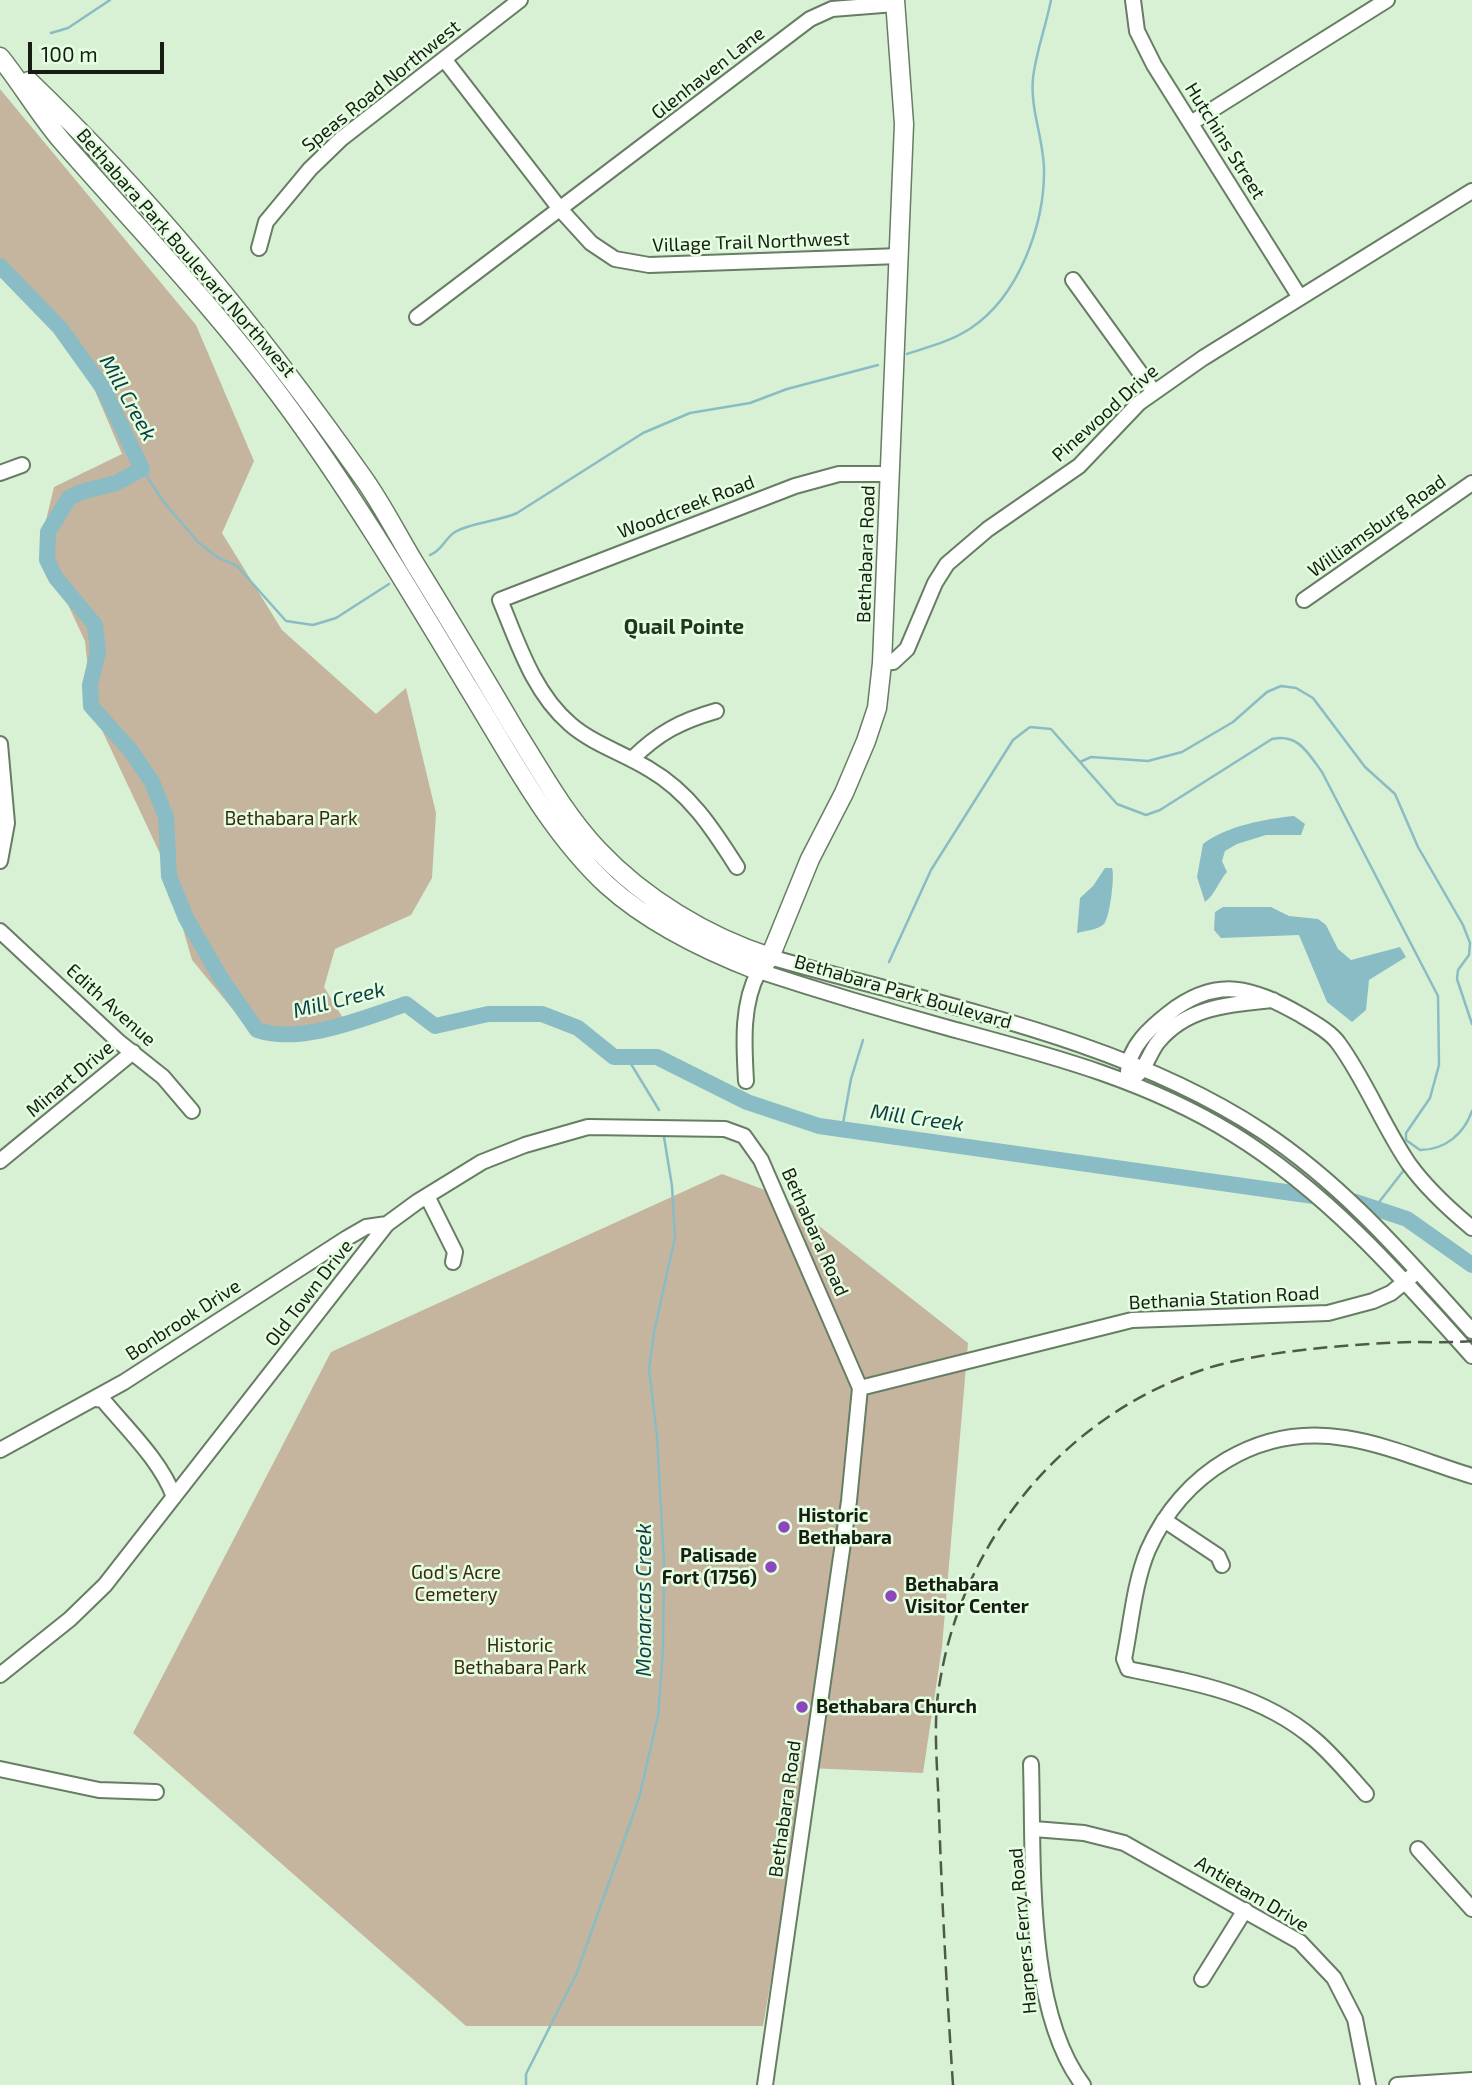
<!DOCTYPE html>
<html>
<head>
<meta charset="utf-8">
<style>
  body { margin:0 }
  #map { position:relative; width:1472px; height:2085px; overflow:hidden; background:#d8f1d4; font-family:"Exo 2",sans-serif }
  canvas { display:block }
  .scale { position:absolute; left:28px; top:42px; width:136px; height:32px; box-sizing:border-box; border:4px solid #161e14; border-top:0; padding-left:9px; font-size:21px; line-height:24px; white-space:nowrap; color:#161e14; -webkit-text-stroke:5px #e5fee1; paint-order:stroke }
</style>
</head>
<body>
<div id="map">
<canvas width="1472" height="2085"></canvas>
<div class="scale">100 m</div>
</div>
<script>
const context = document.querySelector('canvas').getContext('2d');
context.lineJoin = 'round';
function fill(path, color) { context.fillStyle = color; context.fill(path, 'evenodd'); }
function stroke(path, color, width, dash) { context.strokeStyle = color; context.lineWidth = width; context.lineCap = dash ? 'butt' : 'round'; context.setLineDash(dash || []); context.stroke(path); }
function drawText(font, color, halo, rows, align = 'center') {
  context.font = font + ' "Exo 2",sans-serif'; context.lineWidth = 5; context.setLineDash([]); context.textBaseline = 'middle'; context.strokeStyle = halo; context.fillStyle = color; for (const [text, x, y, turn = 0] of rows) {
    context.save(); context.translate(x, y); context.rotate((+turn || 0) * Math.PI / 180); context.textAlign = isNaN(turn) ? turn : align; if (halo) context.strokeText(text, 0, 0); context.fillText(text, 0, 0); context.restore();
  }
}
fill(new Path2D(`
  M0,89L196,325L254,461L222,533L282,630L376,714L406,688L436,813L432,878L411,915L335,949L324,987L349,1028L294,1037L250,1030L192,960L163,860L92,709L85,641L40,545L54,487L122,454L80,356L0,260Z
  M722,1174L781,1196L968,1343L942,1647L923,1773L808,1768L763,2026H466L133,1733L331,1352Z`), '#c5b59e');
fill(new Path2D(`
  M1294,816L1305,824L1301,835H1266L1237,844L1225,851L1222,861L1227,872C1218,882 1215,895 1205,902L1197,877L1203,844C1226,826 1265,819 1294,816Z
  M1105,868H1112C1115,875 1110,917 1104,924C1097,930 1085,931 1077,933L1080,898L1093,886Z
  M1223,907H1271L1289,916L1318,919L1326,925L1338,949L1351,960L1400,947L1406,957L1369,980L1366,1010L1352,1022L1327,1002L1299,935L1221,938L1214,930L1215,912Z`), '#89bcc4');
stroke(new Path2D(`
  M51,33L68,28L110,0
  M907,354C928,347 952,341 971,328C1019,296 1045,224 1044,168C1043,137 1030,109 1033,78C1036,52 1046,26 1051,0
  M142,469L163,501L198,542L217,557L237,566L286,621L313,625L336,618L389,584
  M430,555C442,551 445,538 455,532C469,523 500,521 517,513L643,433L690,413L750,403L787,389L878,365
  M1080,762L1091,757L1148,761L1182,752L1233,722L1267,692L1281,686L1296,688L1313,698L1365,767L1395,794L1418,847L1463,925L1470,943L1469,955L1458,970L1457,979L1472,1024
  M889,962L931,870L1013,740L1030,727L1051,729L1117,804L1146,815L1160,810L1272,739C1298,733 1308,753 1322,772L1438,996L1439,1065L1430,1098L1406,1133V1140L1420,1150C1445,1150 1464,1134 1472,1111
  M628,1059L659,1110
  M842,1129L851,1079L863,1040
  M1376,1206L1404,1170
  M526,2085V2074L576,1975L639,1798L658,1716L663,1650L664,1563L657,1436L649,1369L654,1332L675,1237L672,1186L664,1137`), '#89bcc4', 2.5);
stroke(new Path2D(`
  M0,266L60,328L103,388L142,469L116,483L81,492L69,498L48,532L47,560L56,578L95,625L98,652L90,685L91,706L131,751L152,782L166,817L169,876L186,918L222,980L257,1030C300,1045 364,1018 406,1004L435,1026L488,1014H542L578,1028L614,1057H657L747,1102L819,1126L1356,1202L1407,1219L1472,1265`), '#89bcc4', 16);
const minor = new Path2D(`
  M1133,0L1137,31L1154,65L1299,296
  M444,59L560,209L591,243L615,259L649,265L900,256
  M1191,123L1387,0
  M259,248L266,222L310,169L341,139L520,0
  M1073,280L1154,392
  M417,317L810,19L832,9L895,4
  M0,473L22,465
  M1304,600L1472,483
  M882,663L893,662L907,649L935,583L947,564L988,529L1079,466L1139,403L1203,358L1472,191
  M0,744L7,823L0,861
  M632,759C658,733 681,721 716,711
  M737,867C713,829 689,792 649,769C623,753 593,744 570,724C533,692 518,643 500,600L795,486L839,474H890
  M0,931L119,1042L163,1077L192,1111
  M770,957C935,1005 1117,1036 1262,1131C1344,1185 1407,1259 1472,1331
  M1128,1072C1128,1047 1151,1027 1169,1013C1218,975 1253,988 1301,1015C1314,1023 1331,1032 1339,1044C1366,1081 1383,1126 1409,1164C1427,1189 1449,1209 1472,1228
  M1138,1074C1147,1065 1150,1052 1158,1042C1187,1006 1232,1004 1273,1000
  M746,1081C744,1045 741,1004 759,971C823,992 887,1011 952,1029C1049,1055 1146,1080 1233,1134C1327,1192 1399,1274 1472,1356
  M0,1161L133,1052
  M427,1196L455,1252L453,1262
  M860,1388L1132,1320L1328,1313L1373,1301L1391,1293L1412,1276
  M96,1399L103,1400C127,1429 161,1461 174,1497
  M0,1450L124,1382L347,1238L366,1227L387,1224
  M1164,1520L1218,1556L1222,1565
  M0,1675L70,1619L105,1585L387,1224L417,1202L482,1162L525,1145L588,1127L725,1129L744,1136L761,1160L860,1388L849,1501L765,2085
  M1031,1764C1034,1858 1025,2009 1083,2085
  M0,1769L99,1790L156,1792
  M1366,1794C1349,1775 1333,1755 1314,1739C1261,1694 1194,1682 1128,1669L1124,1659C1131,1625 1134,1583 1148,1550C1182,1473 1259,1424 1345,1438C1386,1444 1432,1464 1472,1476
  M1034,1829L1084,1833L1124,1843L1300,1942L1334,1978L1355,2019L1368,2085
  M1418,1849L1472,1909
  M1202,1979L1245,1910
  M1397,2085L1472,2080`);
const major = new Path2D(`
  M0,57C21,83 39,114 61,140C135,225 214,306 281,397C350,490 409,589 468,687C510,755 548,830 607,885C649,923 707,951 759,971L770,957L810,859L844,793L866,741L877,708L882,663L904,124L895,0
  M29,81C154,201 264,337 364,479C383,506 398,536 415,564C449,619 482,674 515,730C540,770 565,815 598,850C643,898 707,937 770,957`);
stroke(minor, '#677d64', 18);
stroke(major, '#677d64', 21);
stroke(minor, '#fff', 14);
stroke(major, '#fff', 18);
stroke(new Path2D(`
  M953,2085C947,1995 942,1904 939,1814C938,1770 932,1724 940,1681C964,1538 1064,1417 1202,1370C1258,1351 1351,1344 1411,1342C1431,1342 1452,1343 1472,1341`), '#4d5a4a', 2.5, [14, 7]);
for (const [x, y, r, color] of [
  [784,1527,7,"#8a48bc"],
  [771,1567,7,"#8a48bc"],
  [891,1596,7,"#8a48bc"],
  [802,1707,7,"#8a48bc"]
]) { const dot = new Path2D(); dot.arc(x, y, r, 0, 2 * Math.PI); context.fillStyle = color; context.fill(dot); stroke(dot, '#e5fee1', 2.5); }
drawText('19px', '#161e14', '#e5fee1', [
  ["Glenhaven Lane",708,73,-38],
  ["Speas Road Northwest",381,86,-39],
  ["Hutchins Street",1225,141,58],
  ["Village Trail Northwest",751,242,-2],
  ["Bethabara Park Boulevard Northwest",186,253,49],
  ["Pinewood Drive",1105,413,-42],
  ["Woodcreek Road",686,507,-21],
  ["Williamsburg Road",1377,526,-35],
  ["Bethabara Road",866,554,-88],
  ["Bethabara Park Boulevard",903,992,16],
  ["Edith Avenue",111,1005,42],
  ["Minart Drive",70,1079,-40],
  ["Bethabara Road",815,1232,66],
  ["Old Town Drive",309,1293,-52],
  ["Bethania Station Road",1224,1298,-3],
  ["Bonbrook Drive",183,1320,-33],
  ["Bethabara Road",785,1809,-82],
  ["Antietam Drive",1252,1894,31],
  ["Harpers Ferry Road",1023,1931,-95]
]);
drawText('19px', '#3c290d', '#e5fee1', [
  ["Bethabara Park",291,819],
  ["God's Acre",456,1573],
  ["Cemetery",456,1595],
  ["Historic",520,1646],
  ["Bethabara Park",520,1668]
]);
drawText('bold 19px', '#161e14', '#e5fee1', [
  ["Historic",798,1516],
  ["Bethabara",798,1538],
  ["Palisade",757,1556,"right"],
  ["Fort (1756)",757,1578,"right"],
  ["Bethabara",905,1585],
  ["Visitor Center",905,1607],
  ["Bethabara Church",816,1707]
], 'left');
drawText('italic 21px', '#0e3e45', '#e5fee1', [
  ["Mill Creek",128,398,61],
  ["Mill Creek",339,1000,-14],
  ["Mill Creek",917,1118,8],
  ["Monarcas Creek",644,1600,-90]
]);
drawText('bold 21px', '#20341e', '#e5fee1', [
  ["Quail Pointe",684,627]
]);
</script>
</body>
</html>
